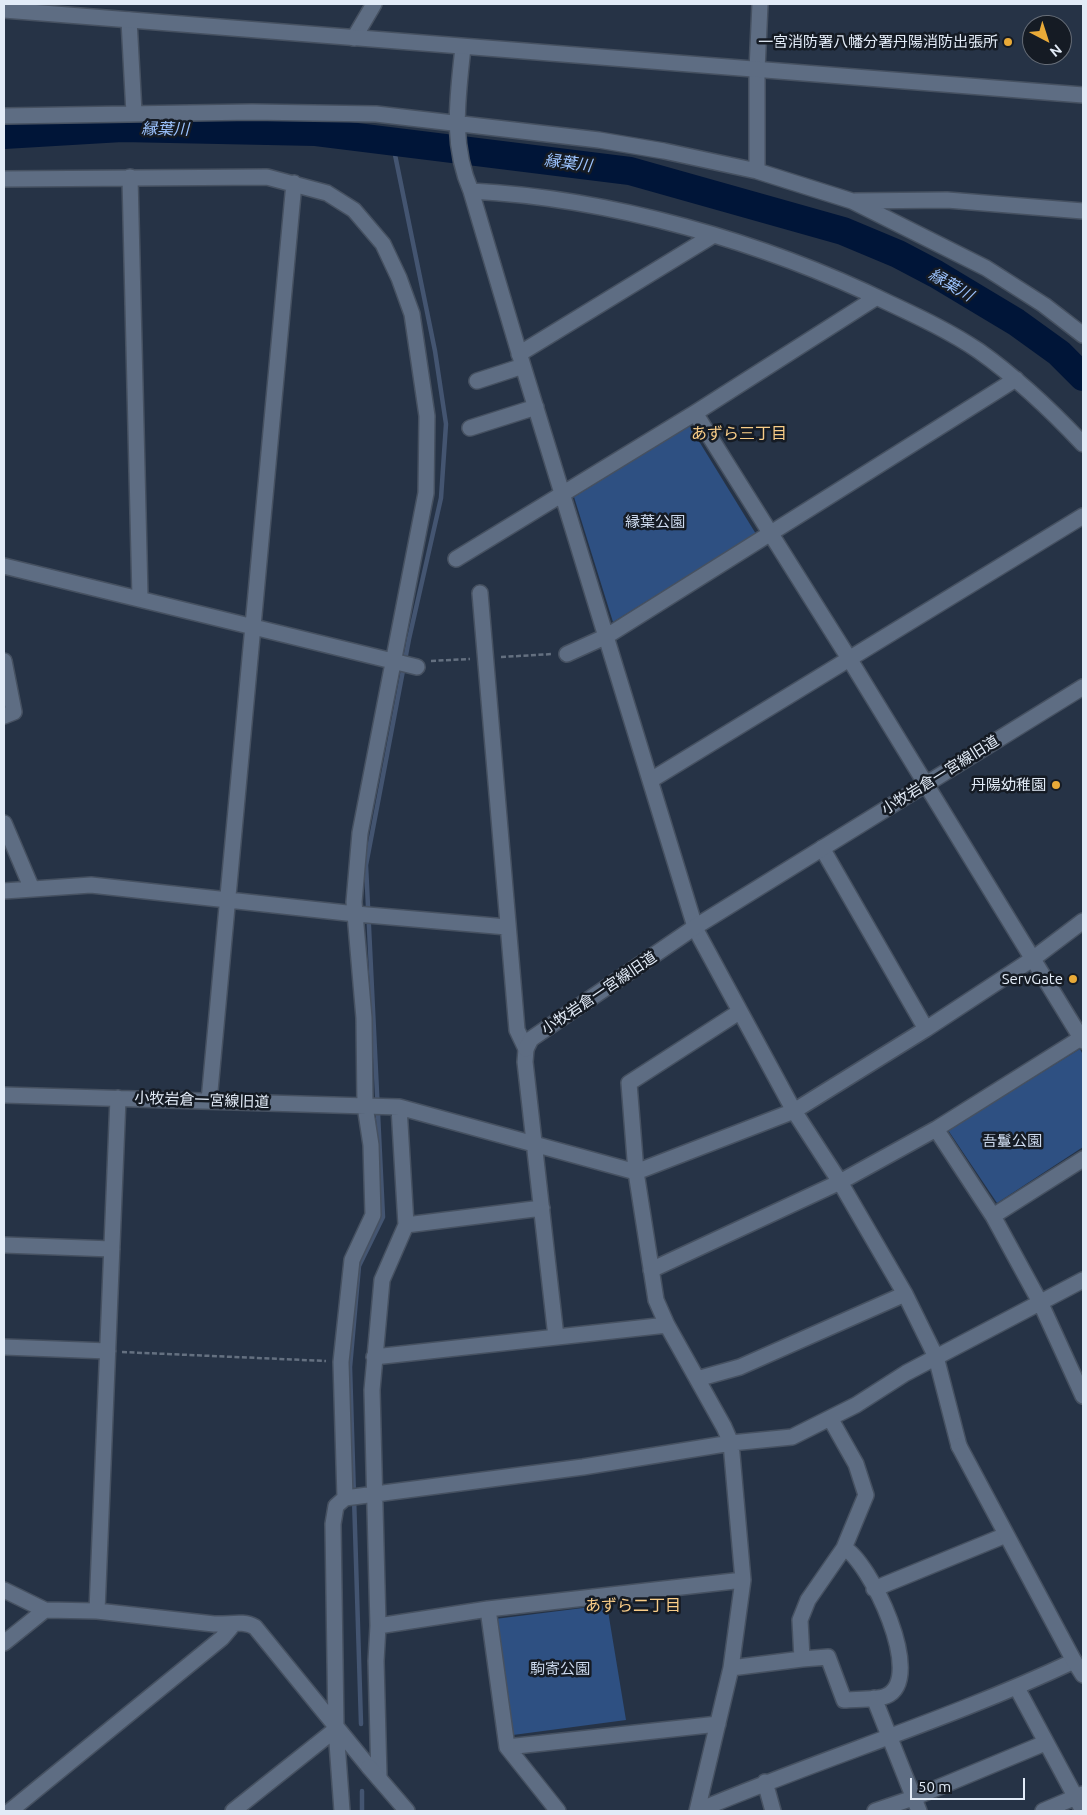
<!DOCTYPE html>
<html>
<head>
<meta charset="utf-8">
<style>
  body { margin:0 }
  #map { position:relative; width:1087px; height:1815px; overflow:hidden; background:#263346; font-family:Ubuntu,sans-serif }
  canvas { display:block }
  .frame { position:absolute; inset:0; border:5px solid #e2ebf7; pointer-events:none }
  .north { position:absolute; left:1022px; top:15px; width:50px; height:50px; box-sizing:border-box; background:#151b24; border:1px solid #676e78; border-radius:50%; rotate:140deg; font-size:14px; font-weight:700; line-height:20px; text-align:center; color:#e2ebf7 }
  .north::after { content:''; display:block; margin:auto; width:18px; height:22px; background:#e9aa38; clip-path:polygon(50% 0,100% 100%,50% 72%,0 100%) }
  .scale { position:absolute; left:910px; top:1778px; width:115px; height:22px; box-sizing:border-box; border:2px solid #e2ebf7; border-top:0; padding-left:6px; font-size:15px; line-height:18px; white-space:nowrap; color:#e2ebf7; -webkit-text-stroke:4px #151b24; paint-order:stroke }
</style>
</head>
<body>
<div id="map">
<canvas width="1087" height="1815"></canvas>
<div class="frame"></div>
<div class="north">N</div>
<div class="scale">50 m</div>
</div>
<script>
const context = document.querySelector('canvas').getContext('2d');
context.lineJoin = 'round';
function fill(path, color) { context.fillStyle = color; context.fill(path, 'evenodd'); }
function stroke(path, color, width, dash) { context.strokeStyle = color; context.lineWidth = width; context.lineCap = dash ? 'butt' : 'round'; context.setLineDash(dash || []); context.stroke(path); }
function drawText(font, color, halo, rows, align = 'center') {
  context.font = font + ' Ubuntu,"Noto Sans JP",sans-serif'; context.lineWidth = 5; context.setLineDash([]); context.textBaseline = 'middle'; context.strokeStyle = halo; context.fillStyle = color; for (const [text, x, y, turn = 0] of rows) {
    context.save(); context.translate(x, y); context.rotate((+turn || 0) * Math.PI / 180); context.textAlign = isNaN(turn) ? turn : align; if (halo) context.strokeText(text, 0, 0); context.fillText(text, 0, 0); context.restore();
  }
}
fill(new Path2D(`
  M689,425L756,534L613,622L574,497Z
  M1080,1049L1083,1055V1147L997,1203L948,1130Z
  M607,1605L626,1720L513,1735L495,1619Z`), '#2e5082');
stroke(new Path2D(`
  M361,1724L350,1367L359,1266L383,1217L366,865L409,639L441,498L446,424L435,351L392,140
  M362,1791V1811`), '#445571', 4.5);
stroke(new Path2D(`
  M4,135L122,128L316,132L630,171L843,231L898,254L936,274L1016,322L1059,353L1083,377`), '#001538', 28);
const street = new Path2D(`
  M129,20L134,113
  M354,38L374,4
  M463,47C458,97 450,143 471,191L523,366L696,930L794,1111L840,1182L905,1294L936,1357L959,1446
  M4,116L252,112L376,114L599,140L664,151L757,171L852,201L986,268L1044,305L1083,335
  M757,171V70L760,4
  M130,177L140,597
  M4,179L267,177L327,193L354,210L383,244L399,278L412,314L427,416L426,493L360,833L354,902L364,1018L365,1106L371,1145L373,1215L352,1260L341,1362L345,1498
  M471,191C610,198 764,242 889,303C919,317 951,332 979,351C1017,378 1051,410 1083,444
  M855,201L947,200L1083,211
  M519,354L712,236
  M477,381L523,366
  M695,413L850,660L1083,1041
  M470,428L536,407
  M456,559L695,413L877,297
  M4,566L417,667
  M480,593L517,1030L526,1049L525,1062L556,1337
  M567,654L607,636L1016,379
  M4,661L14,712L4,716
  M651,780L1083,516
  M4,823L32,889
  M822,848L926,1029
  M4,891L91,885L356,914L507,927
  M4,1095L399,1107L636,1172L794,1111L926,1029L1034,958L1083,921
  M209,1101L294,183
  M936,1129L993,1216L1041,1304L1083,1396
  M993,1216L1083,1159
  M406,1225L542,1208
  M4,1245L112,1249
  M651,1270L840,1182L936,1129L1081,1038
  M4,1347L108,1351
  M374,1357L667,1325
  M697,1379L740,1367L905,1294
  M830,1418L856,1464L866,1495L844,1548L808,1600L800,1620L802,1659L828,1657L844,1700C854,1699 878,1700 886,1696C927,1679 869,1560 844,1548
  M874,1589L1006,1535
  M4,1590L45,1610L97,1611L214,1624C229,1625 243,1620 255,1627L369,1767
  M488,1609L507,1747L558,1811
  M97,1611L118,1098
  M378,1626L488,1609L743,1580
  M4,1643L45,1610
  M731,1668L802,1659
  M1017,1688L1083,1811
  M874,1698L919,1811
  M507,1747L718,1724
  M379,1778L376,1661L378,1626L372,1390L382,1280L406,1225L399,1107
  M765,1782L773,1811
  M10,1811L222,1638L233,1625
  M233,1811L336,1729
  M342,1811L336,1729L333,1524L336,1506L345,1498L583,1467L731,1443L792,1437L856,1405L906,1373L1083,1280
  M697,1811L731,1668L743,1580L731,1443L724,1427L667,1325L656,1300L636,1172L629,1083L739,1012
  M697,1811C822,1758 951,1719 1074,1661
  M875,1811L913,1798L1045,1743
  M1043,1811L1083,1794`);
const secondary = new Path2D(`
  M4,10L1083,95
  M526,1049L531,1039L695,927L1083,687
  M959,1446L1074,1661L1083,1675
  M369,1767L407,1811`);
stroke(street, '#465161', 18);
stroke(secondary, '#465161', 18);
stroke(new Path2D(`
  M501,657L553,654
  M431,661L470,659
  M122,1352L326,1361`), '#647080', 2.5, [5, 2.5]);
stroke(street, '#5e6d83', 15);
stroke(secondary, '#5e6d83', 15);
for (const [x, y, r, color] of [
  [1008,42,5,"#e9aa38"],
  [1056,785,5,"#e9aa38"],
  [1073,979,5,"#e9aa38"]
]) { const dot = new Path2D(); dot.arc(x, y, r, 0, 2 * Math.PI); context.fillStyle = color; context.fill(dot); stroke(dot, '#151b24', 2); }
drawText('15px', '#e2ebf7', '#151b24', [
  ["一宮消防署八幡分署丹陽消防出張所",998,42],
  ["丹陽幼稚園",1046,785],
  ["ServGate",1063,979]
], 'right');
drawText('15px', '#cddaee', '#151b24', [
  ["縁葉公園",655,522],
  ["吾鬘公園",1012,1141],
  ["駒寄公園",560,1669]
]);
drawText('15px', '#e2ebf7', '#151b24', [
  ["小牧岩倉一宮線旧道",940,775,-32],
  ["小牧岩倉一宮線旧道",599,993,-34],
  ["小牧岩倉一宮線旧道",202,1100,2]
]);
drawText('italic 16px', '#9cc3fe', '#151b24', [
  ["縁葉川",165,129,1],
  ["縁葉川",568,163,7],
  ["縁葉川",951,285,30]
]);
drawText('16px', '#f9cd88', '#151b24', [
  ["あずら三丁目",739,434],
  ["あずら二丁目",633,1606]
]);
</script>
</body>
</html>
